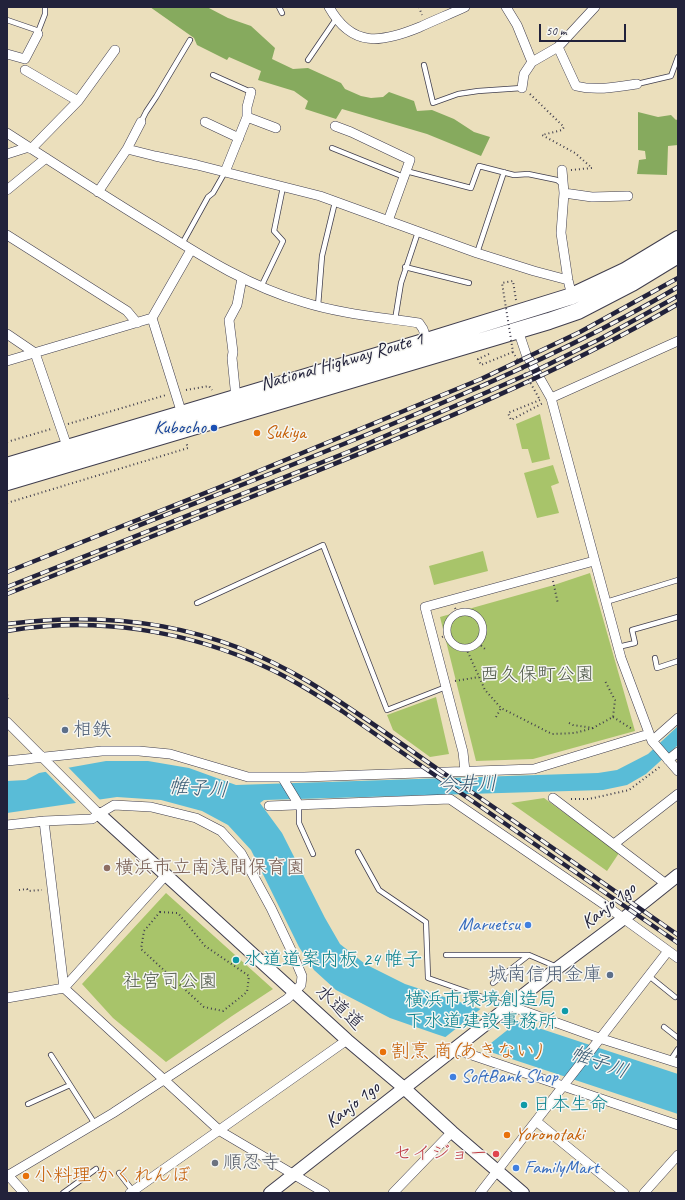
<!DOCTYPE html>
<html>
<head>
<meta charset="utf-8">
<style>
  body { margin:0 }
  #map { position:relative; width:685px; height:1200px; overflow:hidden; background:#ebdfbc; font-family:Caveat,sans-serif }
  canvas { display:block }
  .frame { position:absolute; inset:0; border:8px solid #22223b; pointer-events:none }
  .scale { position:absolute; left:539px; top:24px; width:87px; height:18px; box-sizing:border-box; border:2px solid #22223b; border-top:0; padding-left:5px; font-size:12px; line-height:14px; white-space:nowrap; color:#22223b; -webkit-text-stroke:3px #f6f6f2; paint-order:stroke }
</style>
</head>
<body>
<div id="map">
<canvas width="685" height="1200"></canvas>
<div class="frame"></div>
<div class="scale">50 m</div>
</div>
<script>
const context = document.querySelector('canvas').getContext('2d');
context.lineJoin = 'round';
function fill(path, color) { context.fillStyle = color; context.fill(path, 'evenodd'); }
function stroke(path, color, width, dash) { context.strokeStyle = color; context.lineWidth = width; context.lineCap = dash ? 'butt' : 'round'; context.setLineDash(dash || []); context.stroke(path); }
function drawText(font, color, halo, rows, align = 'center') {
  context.font = font + ' Caveat,"Klee One",sans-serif'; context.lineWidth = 3; context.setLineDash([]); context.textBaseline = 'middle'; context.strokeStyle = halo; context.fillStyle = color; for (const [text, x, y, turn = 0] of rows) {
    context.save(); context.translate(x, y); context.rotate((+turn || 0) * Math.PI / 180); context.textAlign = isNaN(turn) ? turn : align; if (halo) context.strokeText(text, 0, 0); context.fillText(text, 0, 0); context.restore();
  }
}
fill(new Path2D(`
  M540,414L550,459L532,463L528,449H522L516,424Z
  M553,465L559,483L551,486L559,513L537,518L524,473Z
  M483,551L488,571L434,585L429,566Z
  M590,573L635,731L533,759L476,761L440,617L554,585Z
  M436,697L449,754L430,757L393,730L387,715Z
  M544,798L619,853L607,871L511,803Z
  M166,893L273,989L232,1016L166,1062L113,1018L82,984Z`), '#a8c46a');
fill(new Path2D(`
  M150,7H207L228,18L251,26L275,48L272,59L293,69L308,68L341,83L345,89L361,96L371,98L383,97L389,92L414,101L417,111L432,110L454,119L474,132L490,137L481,156L427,134L342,109L336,119L305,109L308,101L294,91L258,80L261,71L229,57L227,60L197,45L194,38Z
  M638,112L658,117L671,115L676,120L678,119V145L668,146L667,175L637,174L639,160L646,159L645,151L638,150Z`), '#86aa5e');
fill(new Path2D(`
  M678,726V745L646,774L627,785L603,790L264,800L260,803L282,833L325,918L340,944L365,964L405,984L678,1074V1114L436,1034L390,1018L336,990L314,970L299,947L251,850L228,825L202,811L161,800L117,797L7,813V781L26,780L39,773L106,761H148L189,768L236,785L598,773L617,770L648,754Z`), '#59bcd7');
fill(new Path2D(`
  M67,766L102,802L78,805L44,770Z
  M483,1007L520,1020L481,1051L443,1039Z`), '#ebdfbc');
const service = new Path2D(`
  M279,7L282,13
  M7,20L39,31
  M38,32L45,14V7
  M308,60L336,19
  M424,65L433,103L458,94L478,91L522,88
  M213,75L251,92
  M637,84L671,76L678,57
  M141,122L146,112L156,97L190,40
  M332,148L404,177
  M406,171L471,188L479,166L514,175L528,174L557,180L562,184
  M182,244L208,197L213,193L225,172
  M477,253L504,172
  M405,267L469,283
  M261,287L283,241L274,231L283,187
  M318,306L322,256L335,202
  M395,320L401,283L418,232
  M606,602L678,580
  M197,603L323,545L387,710L446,687
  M618,647L635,643L632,630L678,617
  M655,658L657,668L678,661
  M299,805V823L313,854
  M358,852L379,890L426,922L428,978L508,1006
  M446,955H529
  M649,976L675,997
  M493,983L529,955L557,967
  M664,1027L678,1038
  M51,1055L95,1124
  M670,1061L678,1049
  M28,1104L70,1085
  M119,1173L133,1191
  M63,1193L96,1169`);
const pedestrian = new Path2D(`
  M447 630a18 18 0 1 1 36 0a18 18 0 1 1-36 0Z`);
const minor = new Path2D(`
  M329,7C352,48 381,43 420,27C435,20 450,14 465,7
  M506,7L517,25L532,62L558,47L595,7
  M558,47L576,86C596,91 617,87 637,84
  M7,54L25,59L38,34
  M25,70L78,101
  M522,88L524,74L532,62
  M247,117L276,128
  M205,122L239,138
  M335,126L351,132L410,160L388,221
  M7,133C58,166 109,199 160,230C206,259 251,287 303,302C341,314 380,317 419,323L423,329L428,344
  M31,149L78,101L115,50
  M127,149L155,156L197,165L320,196L477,253L534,271L568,280
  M7,154L29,147
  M562,170L564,193
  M225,172L247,117V107L251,92
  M7,190L46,158
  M98,192L127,149L141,122
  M7,235L127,311L137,323
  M572,296L568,280L561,233L564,193L592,197L628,196
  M152,318L191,250
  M518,330L526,354L551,398L621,658L652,741L678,771
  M7,334L35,353L69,452
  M7,361L152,318L182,414
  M236,398L232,358L233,352L229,320L237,305L242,278
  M551,398L678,341
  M7,722L99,814
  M652,741L678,718
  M668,760L678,752
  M7,761L102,751H139L170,754L248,777H304L534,769L649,734
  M465,771L463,752L425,607L594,561
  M282,777L299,805
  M553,798L666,884
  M269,806L450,799L605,905L678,958
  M44,821L64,988L220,1131L325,1193
  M7,825L44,821L92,819L99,814L114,805L151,807L196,818L221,831L241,853L271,908L291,950L302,976L301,985L287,999L113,1113L7,1176
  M614,844L678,794
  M7,998L64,988L166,875
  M510,1006L599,1038L678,1063
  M454,1049L678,1125
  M536,1121L624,1193
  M7,1174L24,1193
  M130,1193L347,1040
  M393,1193L452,1132
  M480,1193L668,951
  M644,1193L678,1155`);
const tertiary = new Path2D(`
  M99,814L347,1040L404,1088L452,1132L523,1193
  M270,1193L559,967L623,919L678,875`);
const trunk = new Path2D(`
  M7,466L427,341L572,296L625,271L678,239
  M7,482L549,321L578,311L632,283L678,255`);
stroke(service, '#403e4e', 6);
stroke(pedestrian, '#403e4e', 8);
stroke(minor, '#403e4e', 10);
stroke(tertiary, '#403e4e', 14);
stroke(trunk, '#403e4e', 18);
stroke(new Path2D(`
  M419,7L422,15
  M530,94L564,127L562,130L542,135L575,153L592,168L571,170
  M489,354L478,359L481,365L513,352
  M186,390L209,386L212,390
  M540,400L508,413L511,420L543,403
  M68,424L166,395
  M7,442L51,429
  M7,503L188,448L186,442
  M553,581L558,604
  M455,608L458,614
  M442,637L448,634
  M478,643L485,649
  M466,648L485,690L501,708L552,734L575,733L593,728
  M455,681L479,677
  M7,695L9,697L7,699
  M496,717L501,708
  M613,717L632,729
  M569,723L573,725L593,728L613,717L615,700L605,681
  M571,799H589L629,790L661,766
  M19,890L27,889L28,891L42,890
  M160,912L178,913L205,946L249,976L247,992L223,1011L204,1007L141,949L144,931Z`), '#403e4e', 2, [1, 3]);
stroke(service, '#fff', 4.5);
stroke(pedestrian, '#fff', 7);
stroke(minor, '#fff', 9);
stroke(tertiary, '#fff', 12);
stroke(trunk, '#fff', 16);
const rail = new Path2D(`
  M130,529C236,487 343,446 449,400C527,367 605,330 678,287
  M7,572L220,487L481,379L580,332L678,278
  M7,587L348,452L485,393L535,371L600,339L678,296
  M7,594C103,556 198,518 294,480C425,428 556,375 678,304
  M7,624C116,610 213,625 309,682C353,709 396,740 439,770C519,824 599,880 678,935
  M7,631C95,616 187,630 268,668C294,680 317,695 342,711L678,943`);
stroke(rail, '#22223b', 4.5);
stroke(rail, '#f6f6f2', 3, [9]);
stroke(new Path2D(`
  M516,300L513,281L502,283L513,352L540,400`), '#403e4e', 2, [1, 3]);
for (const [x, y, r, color] of [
  [214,428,4,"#1a4fb4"],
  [257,433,4,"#e8710a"],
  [65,730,4,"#5c6f8a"],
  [107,868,4,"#8d6e63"],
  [528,925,4,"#3f7fe0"],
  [236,960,4,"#0f9aa8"],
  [610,975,4,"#5c6f8a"],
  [565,1011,4,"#0f9aa8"],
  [383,1052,4,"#e8710a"],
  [453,1077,4,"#3f7fe0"],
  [524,1105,4,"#0f9aa8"],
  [507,1135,4,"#e8710a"],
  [496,1154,4,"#e0444e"],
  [215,1163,4,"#6b7280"],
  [516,1168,4,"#3f7fe0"],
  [26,1176,4,"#e8710a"]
]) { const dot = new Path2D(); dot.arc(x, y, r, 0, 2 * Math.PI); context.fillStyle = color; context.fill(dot); stroke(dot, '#f6f6f2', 1.5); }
drawText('19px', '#22223b', '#f6f6f2', [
  ["National Highway Route 1",342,362,-16],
  ["Kanjo 1go",609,906,-38],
  ["水道道",339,1008,42],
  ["Kanjo 1go",353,1105,-38]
]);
drawText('19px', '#164399', '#f6f6f2', [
  ["Kubocho",206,428]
], 'right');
drawText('19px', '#c56008', '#f6f6f2', [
  ["Sukiya",265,433],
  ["割烹 商(あきない)",391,1052],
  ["Yoronotaki",515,1135],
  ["小料理 かくれんぼ",34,1176]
], 'left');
drawText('19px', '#515b4b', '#f6f6f2', [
  ["西久保町公園",537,675],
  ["社宮司公園",170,982]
]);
drawText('19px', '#4e5e75', '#f6f6f2', [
  ["相鉄",73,730],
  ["城南信用金庫",602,975,"right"]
], 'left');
drawText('19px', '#785e54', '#f6f6f2', [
  ["横浜市立南浅間保育園",115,868]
], 'left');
drawText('19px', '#366cbe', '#f6f6f2', [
  ["Maruetsu",520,925,"right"],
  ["SoftBank Shop",461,1077],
  ["FamilyMart",524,1168]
], 'left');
drawText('19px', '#0d838f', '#f6f6f2', [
  ["水道道案内板 24 帷子",244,960],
  ["横浜市環境創造局",557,1000,"right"],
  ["下水道建設事務所",557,1022,"right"],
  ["日本生命",532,1105]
], 'left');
drawText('19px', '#be3a42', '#f6f6f2', [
  ["セイジョー",488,1154]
], 'right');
drawText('19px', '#5b616d', '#f6f6f2', [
  ["順忍寺",223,1163]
], 'left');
drawText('italic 20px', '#355872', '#f6f6f2', [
  ["今井川",467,785,-2],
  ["帷子川",198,789,4],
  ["帷子川",599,1063,20]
]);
</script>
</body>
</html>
